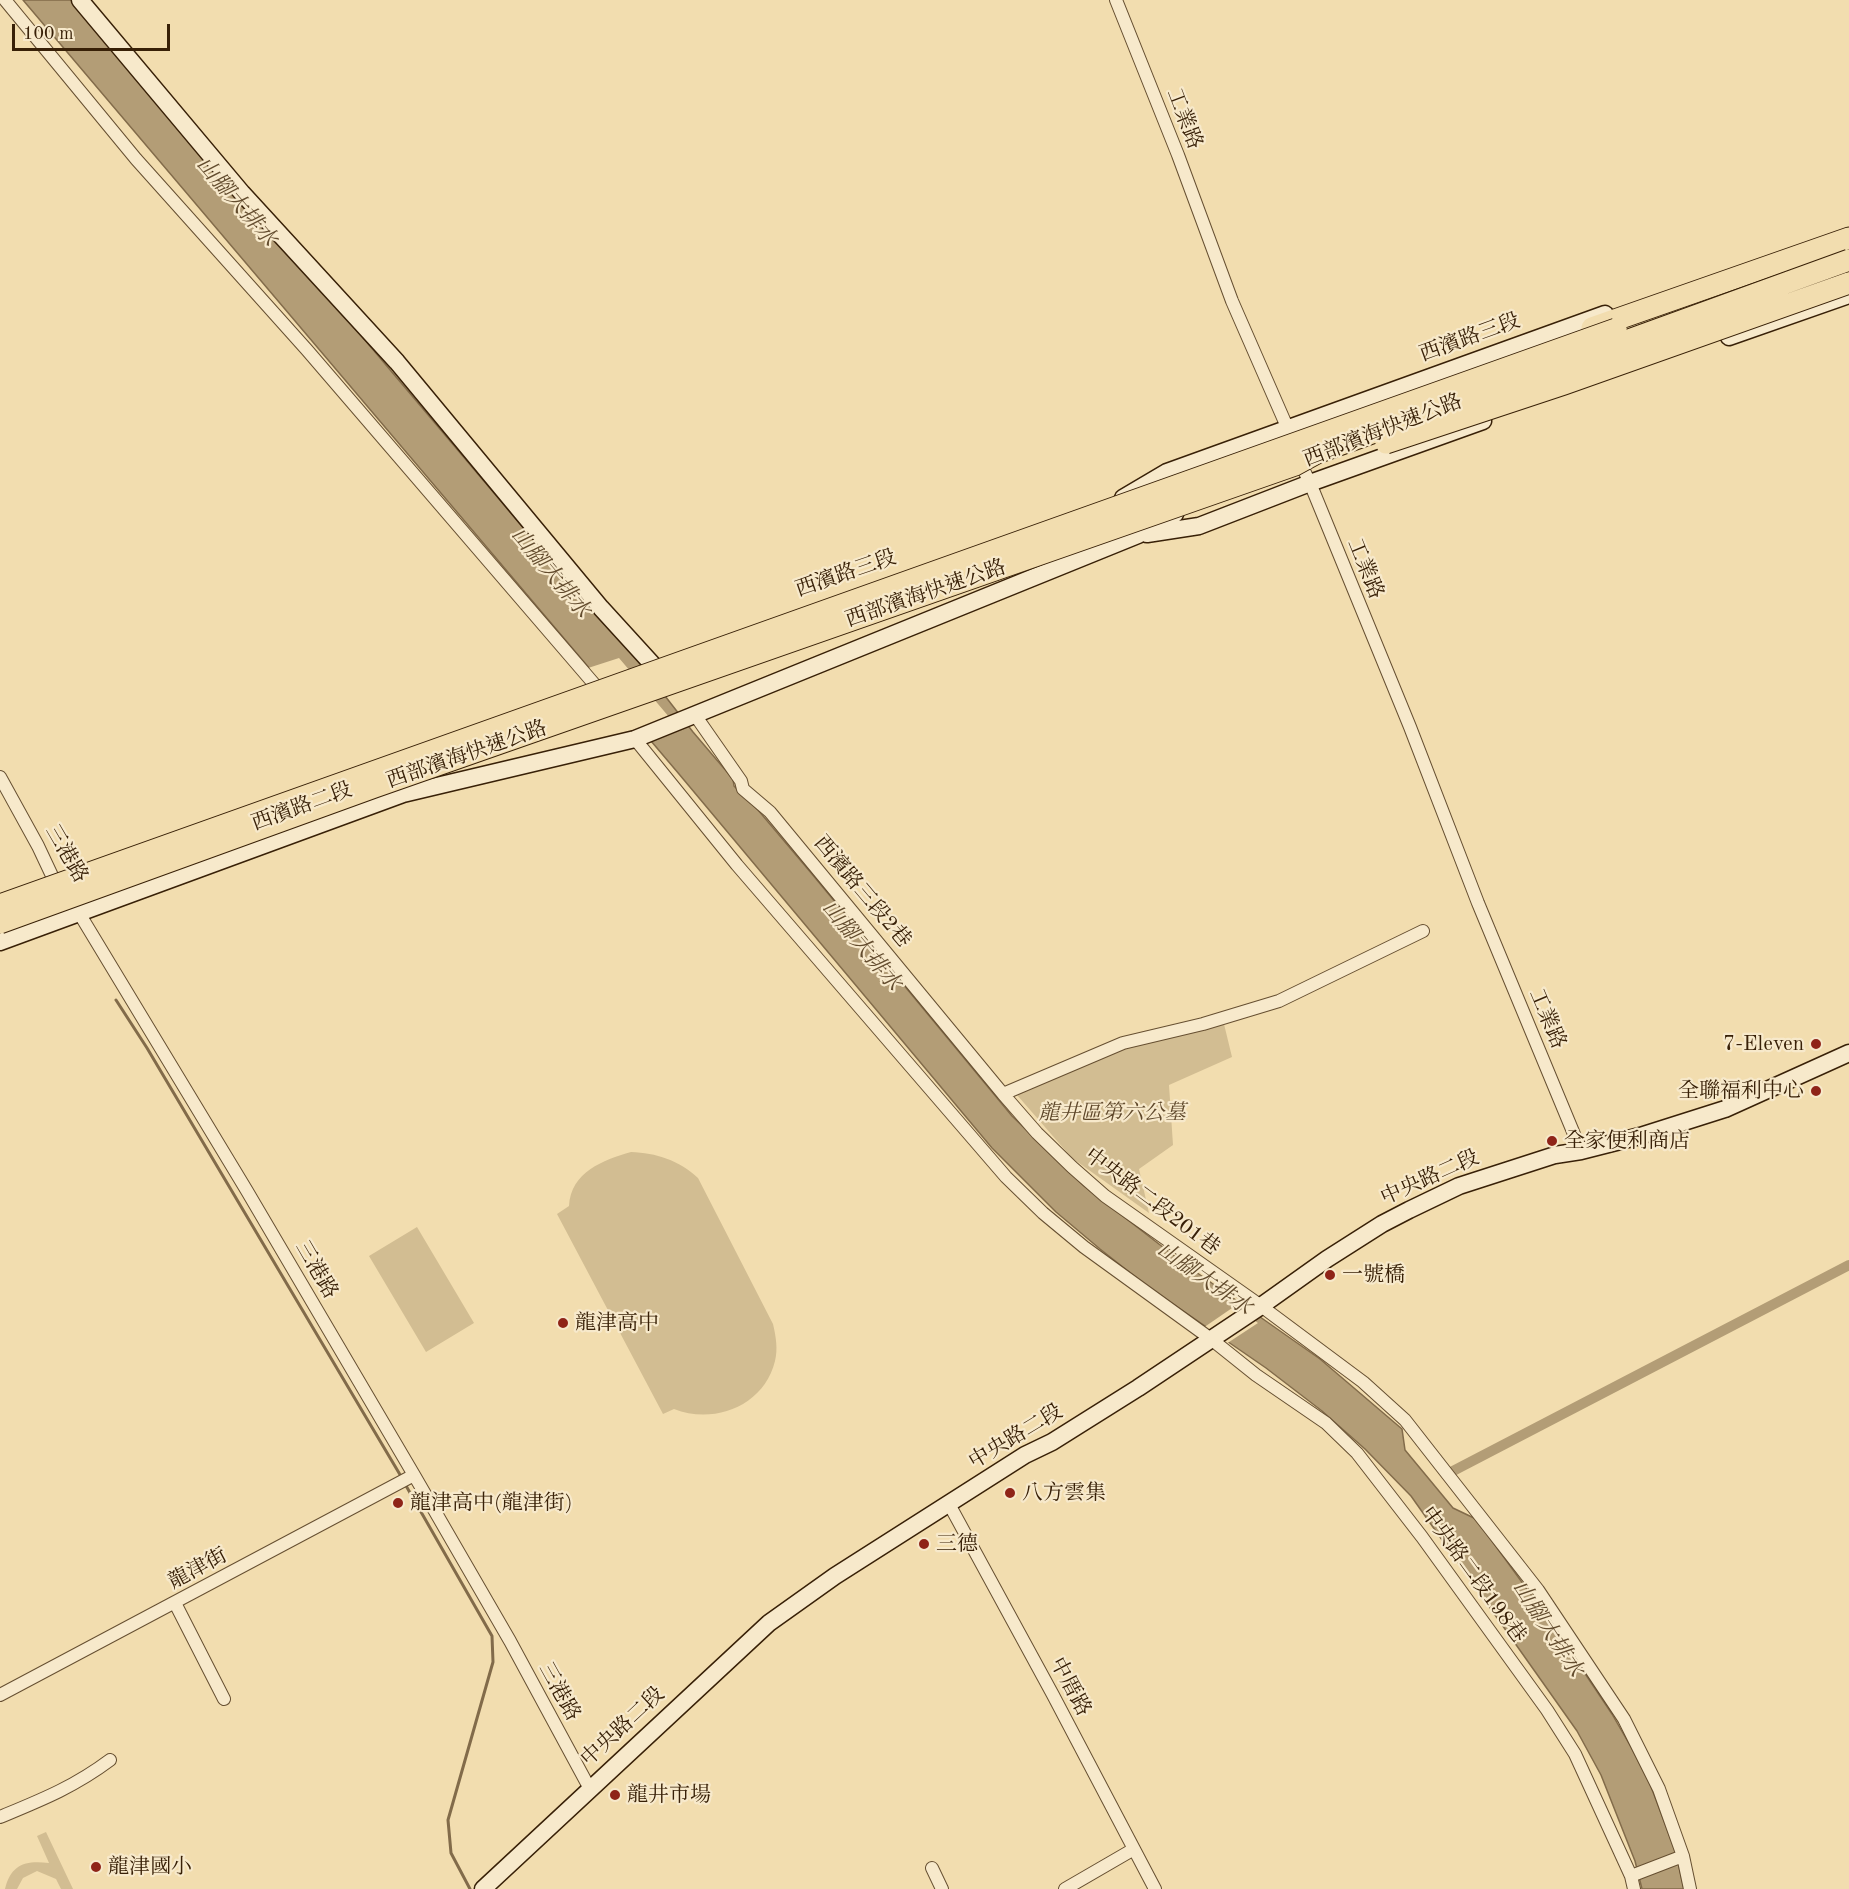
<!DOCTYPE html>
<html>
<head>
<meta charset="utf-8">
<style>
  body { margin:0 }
  #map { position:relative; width:1849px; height:1889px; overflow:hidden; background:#f2ddaf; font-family:"Old Standard TT",serif }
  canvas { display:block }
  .scale { position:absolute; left:12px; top:24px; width:158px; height:27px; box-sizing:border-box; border:3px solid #382007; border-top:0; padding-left:8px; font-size:18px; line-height:21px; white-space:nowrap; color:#382007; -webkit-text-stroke:4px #f7e9cb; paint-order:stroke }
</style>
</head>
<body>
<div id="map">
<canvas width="1849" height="1889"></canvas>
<div class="scale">100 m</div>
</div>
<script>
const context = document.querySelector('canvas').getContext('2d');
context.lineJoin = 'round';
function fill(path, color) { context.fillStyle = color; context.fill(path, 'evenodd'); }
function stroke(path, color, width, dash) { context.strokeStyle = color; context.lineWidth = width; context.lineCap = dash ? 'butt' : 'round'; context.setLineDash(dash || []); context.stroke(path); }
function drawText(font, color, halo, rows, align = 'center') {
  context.font = font + ' "Old Standard TT","Noto Serif TC",serif'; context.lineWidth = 4.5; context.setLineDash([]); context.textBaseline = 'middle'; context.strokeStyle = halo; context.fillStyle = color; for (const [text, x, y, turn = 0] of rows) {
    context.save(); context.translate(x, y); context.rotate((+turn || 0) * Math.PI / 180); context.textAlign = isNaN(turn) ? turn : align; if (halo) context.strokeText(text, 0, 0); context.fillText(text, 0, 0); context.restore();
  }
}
fill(new Path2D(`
  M1224,1024L1232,1057L1169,1085L1173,1145L1139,1169L1149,1213L1072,1158L1017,1095L1044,1078L1149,1033Z
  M631,1152C656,1153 679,1160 698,1178L773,1324C776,1337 778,1349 775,1361C764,1406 714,1425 674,1409L663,1414L557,1214L569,1206C571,1172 603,1160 631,1152Z
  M417,1227L474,1323L426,1352L369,1256Z
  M46,1832L73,1889H61L56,1879L37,1871L23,1878L17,1889H5C11,1864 26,1860 49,1863L37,1836Z`), '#d2bd92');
const water = new Path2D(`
  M23,0H78L537,544L634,656L693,732L733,779L734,786L758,810L812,874L1012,1116L1084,1186L1186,1265L1320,1359L1402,1429L1405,1450L1453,1508L1476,1519L1548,1618L1612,1714L1631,1747L1650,1784L1676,1853L1684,1889H1642L1635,1861L1601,1775L1577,1731L1411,1496L1365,1449L1322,1411L1266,1368L1147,1286L1100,1249L1056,1212L992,1148L679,774Z`);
fill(water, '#b39d76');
stroke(water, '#826b4a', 1.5);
fill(new Path2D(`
  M619,658L675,724L641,735L585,669Z
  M1235,1306L1258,1323L1226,1344L1203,1328Z`), '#f2ddaf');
stroke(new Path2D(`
  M116,1000L147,1048L402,1478
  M405,1484L492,1636L493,1662L448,1820L451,1853L470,1889`), '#826b4a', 3);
stroke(new Path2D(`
  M1453,1471L1849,1265`), '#b39d76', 10);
const street = new Path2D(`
  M5,0L136,159L307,350L595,685
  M1116,0L1178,155L1232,301L1291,436
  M1298,458L1310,483L1410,727L1478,903L1581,1151
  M695,715L741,781L743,789L770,812L1003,1094L1037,1133L1072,1167L1105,1196L1261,1306L1363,1382L1405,1420L1538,1590L1624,1719L1659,1789L1683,1856L1690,1889
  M635,739L737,865L1006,1177L1043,1213L1084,1247L1211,1339L1256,1375L1326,1423L1357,1453L1422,1537L1547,1710L1575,1754L1631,1876L1634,1889
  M0,777L38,846L54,880L61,889
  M76,908L247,1191L414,1475L510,1641L590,1789
  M1003,1094L1123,1043L1203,1024L1279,1001L1423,931
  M949,1504L1053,1695L1155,1889
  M175,1603L224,1699
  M0,1695L414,1475
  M0,1817C41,1800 74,1787 110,1760
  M932,1868L942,1889
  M1631,1876L1683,1856
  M1065,1889L1134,1849`);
const secondary = new Path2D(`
  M80,0L242,193L397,362L601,608L653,665
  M1729,337L1849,295
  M1123,498L1167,472L1605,314
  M1147,534L1199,526L1310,483L1483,421
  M0,942L403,794L635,739L1138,535L1175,514
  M483,1889L769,1623L835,1576L1025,1455L1052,1442L1138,1388L1261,1306L1327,1259L1382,1224L1409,1210L1459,1186L1555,1155L1581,1151L1640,1136L1725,1109L1849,1053`);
const highway = new Path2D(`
  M1592,328L1849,238`);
stroke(street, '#664f31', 14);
stroke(secondary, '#382007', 19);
stroke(highway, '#382007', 23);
stroke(street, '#f7e9cb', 12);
stroke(secondary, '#f7e9cb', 16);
stroke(highway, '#f2ddaf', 21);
const highwayBridge = new Path2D(`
  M1386,443L1564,384L1849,283
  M0,905L1616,329
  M0,923L375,787L1295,465L1317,453L1849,260`);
stroke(highwayBridge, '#382007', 23, []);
stroke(highwayBridge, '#f2ddaf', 21);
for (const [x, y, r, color] of [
  [1816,1044,6,"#8f2418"],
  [1816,1091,6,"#8f2418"],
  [1552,1141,6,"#8f2418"],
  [1330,1275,6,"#8f2418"],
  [563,1323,6,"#8f2418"],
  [1010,1493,6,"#8f2418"],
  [398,1503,6,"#8f2418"],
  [924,1544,6,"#8f2418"],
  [615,1795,6,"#8f2418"],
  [96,1867,6,"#8f2418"]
]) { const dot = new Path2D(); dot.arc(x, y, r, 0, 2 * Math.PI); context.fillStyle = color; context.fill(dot); stroke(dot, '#f7e9cb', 2); }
drawText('21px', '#382007', '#f7e9cb', [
  ["工業路",1184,119,69],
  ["西濱路三段",1470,338,-20],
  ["西部濱海快速公路",1383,431,-21],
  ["工業路",1365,569,68],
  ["西濱路三段",846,574,-19],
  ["西部濱海快速公路",926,594,-19],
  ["西部濱海快速公路",467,755,-19],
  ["西濱路二段",302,807,-20],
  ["三港路",66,854,60],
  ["西濱路三段2巷",862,892,50],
  ["工業路",1547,1019,67],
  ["中央路二段",1430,1178,-24],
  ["中央路二段201巷",1152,1202,37],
  ["三港路",316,1270,60],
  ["中央路二段",1016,1437,-31],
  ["龍津街",198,1569,-28],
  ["中央路二段198巷",1473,1575,54],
  ["中厝路",1070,1687,62],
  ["三港路",559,1692,61],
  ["中央路二段",623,1727,-43]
]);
drawText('21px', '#382007', '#f7e9cb', [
  ["7-Eleven",1804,1044,"right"],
  ["全聯福利中心",1804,1091,"right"],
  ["全家便利商店",1564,1141],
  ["一號橋",1342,1275],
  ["龍津高中",575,1323],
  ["八方雲集",1022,1493],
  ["龍津高中(龍津街)",410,1503],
  ["三德",936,1544],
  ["龍井市場",627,1795],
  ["龍津國小",108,1867]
], 'left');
drawText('italic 21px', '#5e472a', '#f7e9cb', [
  ["龍井區第六公墓",1112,1113]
]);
drawText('italic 22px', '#634c2e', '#f7e9cb', [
  ["山腳大排水",236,202,49],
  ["山腳大排水",550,573,50],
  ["山腳大排水",861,946,50],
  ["山腳大排水",1204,1279,35],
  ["山腳大排水",1547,1629,57]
]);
</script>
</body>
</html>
